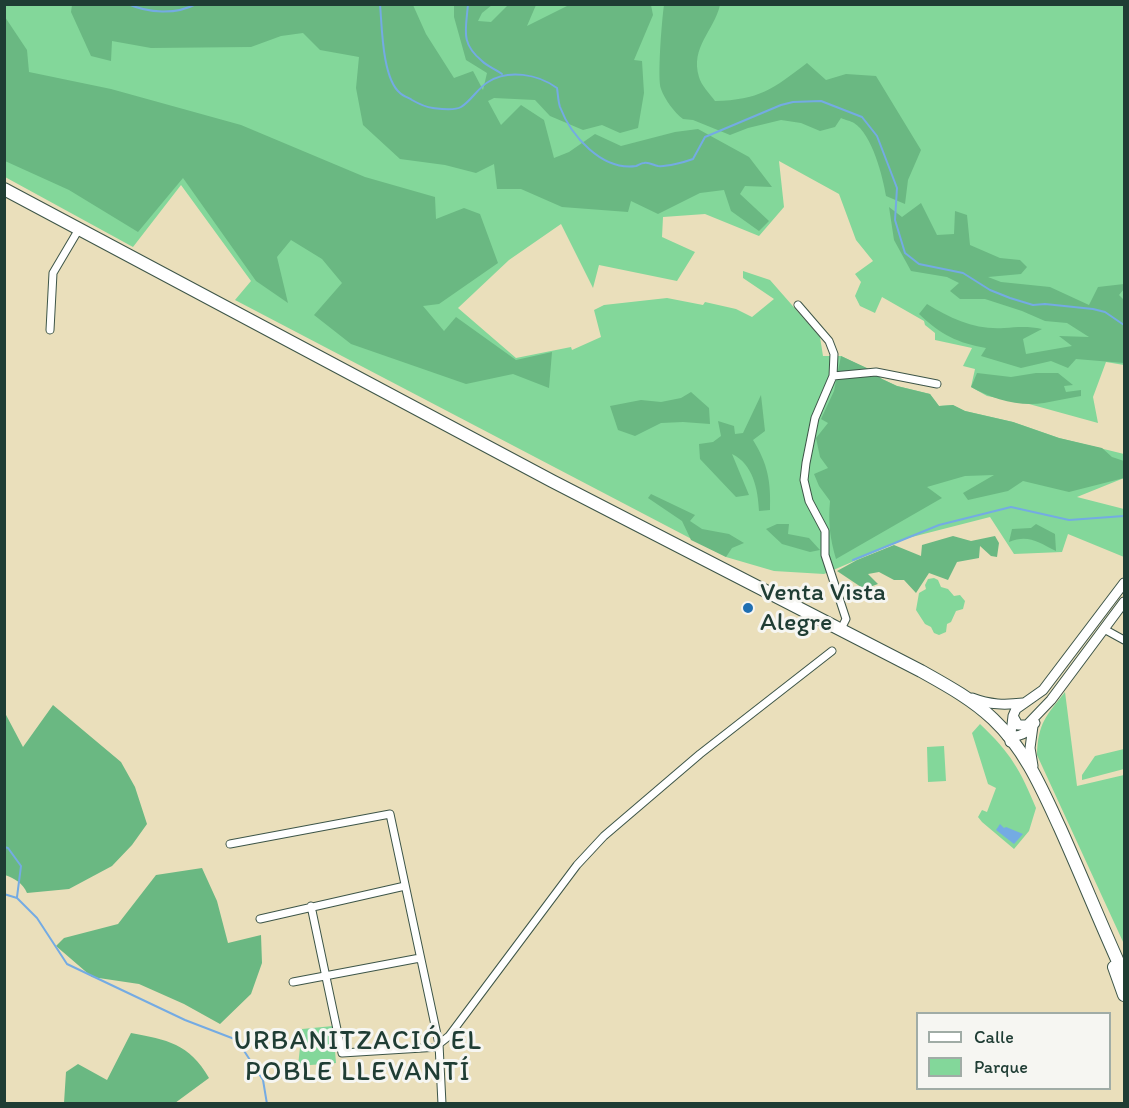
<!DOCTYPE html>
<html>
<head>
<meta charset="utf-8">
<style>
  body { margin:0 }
  #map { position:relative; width:1129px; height:1108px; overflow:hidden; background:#eadfbb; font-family:Itim,sans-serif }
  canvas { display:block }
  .frame { position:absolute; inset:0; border:6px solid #1f3d34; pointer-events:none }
  .legend { position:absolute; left:916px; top:1012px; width:195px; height:78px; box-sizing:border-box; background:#f6f6f2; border:2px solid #a0aca6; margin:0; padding:8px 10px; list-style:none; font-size:18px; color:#1f3d34 }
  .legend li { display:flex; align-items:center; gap:12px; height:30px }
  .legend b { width:30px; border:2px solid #a0aca6 }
</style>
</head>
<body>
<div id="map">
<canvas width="1129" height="1108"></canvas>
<div class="frame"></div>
<ul class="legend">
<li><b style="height:8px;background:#fff"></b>Calle</li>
<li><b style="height:16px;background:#83d79a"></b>Parque</li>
</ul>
</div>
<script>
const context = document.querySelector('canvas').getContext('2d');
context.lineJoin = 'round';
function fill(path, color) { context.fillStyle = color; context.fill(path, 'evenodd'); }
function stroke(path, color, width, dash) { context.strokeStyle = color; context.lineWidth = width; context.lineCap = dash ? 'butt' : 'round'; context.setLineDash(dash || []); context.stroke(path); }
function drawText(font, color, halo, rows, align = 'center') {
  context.font = font + ' Itim,sans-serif'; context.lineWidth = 6; context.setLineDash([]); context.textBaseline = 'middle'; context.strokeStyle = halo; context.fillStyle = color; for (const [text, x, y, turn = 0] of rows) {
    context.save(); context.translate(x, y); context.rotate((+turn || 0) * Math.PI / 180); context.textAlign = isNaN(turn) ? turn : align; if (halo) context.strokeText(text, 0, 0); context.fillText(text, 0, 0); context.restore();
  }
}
fill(new Path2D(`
  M4,5H1124V365L1106,362L1093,397L1098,423L1029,404L987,396L971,387L975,369L963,366L972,348L935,340V333L925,325L924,321L882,297L875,313L860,306L855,296L861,282L855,274L873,261L856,240L839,194L779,161L784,207L759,236L705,214L663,217L662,237L695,252L677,281L599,265L593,288L561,224L509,260L458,308L516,358L571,347L572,350L601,337L594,310L604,305L667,298L703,305L705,302L736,309L752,317L774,299L743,278V271L770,280L820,337L823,356H841L868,369L882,379L897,386L930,394L939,406L953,405L965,411L1013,422L1059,438L1124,454V478L1077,497L1124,509V557L1068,534L1062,552L1014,554L990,517L908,538L824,574L774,571L726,557L235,300L251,281L181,185L133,247L5,177Z
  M934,578L938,580L941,587L948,589L954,596L960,595L965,601L963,609L956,611L951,622L947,624L946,632L939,635L934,633L931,627L925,624L916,610L919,593L926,589L925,585L928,579Z
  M1065,692L1077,786L1124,775V944L1037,755C1038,723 1046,716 1065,692Z
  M980,724C1010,752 1021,771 1036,808L1029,831L1014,849L982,822L978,817L982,810L987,812L996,788L988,784L972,733Z
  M944,746L946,781L928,782L927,747Z
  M1124,749V769L1082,780V775L1095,756Z
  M333,1026L336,1063L298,1066L302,1029Z`), '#83d79a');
fill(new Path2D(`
  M72,5H413L426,34L454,78L473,71L483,90L487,73L466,60L454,17V5H492L482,13L478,21L491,22L508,5H536L527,26L569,5H651L653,15L634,60L642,61L644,93L638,128L620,133L602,125L583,130L550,116L535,100L494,98L488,101L501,125L521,105L544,120L554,158L569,152L595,134L621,146L675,132L698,129L749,157L772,187L745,186L740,194L769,221L759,231L731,211L724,190L700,193L658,214L631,201L628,212L562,207L521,189H497L494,164L476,173L445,165L400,159L363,125L356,88L359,57L320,50L303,33L281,36L251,47L151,48L112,41L111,61L91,56L71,12Z
  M664,5H720C714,31 690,47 699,77C701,85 710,94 715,101C759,100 773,89 807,63L826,80L846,74L876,76L921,150L908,180L905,204L886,196C883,177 872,134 854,123C851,121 845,120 841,118L835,127L820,131L801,123L781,120L748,128L730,135L693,120L683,119C674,112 665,100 661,89C657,79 662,18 664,5Z
  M5,17L27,50L29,72L111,89L241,125L365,177L435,197L436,219L464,208L480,214L498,263L439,304L423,306L444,331L456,317L516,360L552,352L549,388L513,374L466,384L351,344L314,315L342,283L322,259L291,240L277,257L288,303L256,281L183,178L138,232L69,190L5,161Z
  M921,203L937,235L954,234L955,211L967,215L970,245L1000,258L1020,260L1027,267L1021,274L988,277L1001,282L1050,287L1089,305L1098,287L1124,284V289L1119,295L1124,300V363L1076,359L1068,368L1051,361L1021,368L981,356L986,348C958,343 941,335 919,314L927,304C951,319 976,330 1004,328C1018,327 1028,326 1042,329L1023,339L1026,354L1072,346L1059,336L1089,337L1067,323L1045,321L1022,311L985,299H960L950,291L959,283L947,277L911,271L894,240L889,207L902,217Z
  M841,356L869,369L882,379L897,386L930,394L939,406L953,405L965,411L1013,422L1059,438L1102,448L1112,457L1124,461V478L1069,492L1023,481L1008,491L968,500L963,493L994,475L965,476L927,487L942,498L836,559C830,539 828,522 830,501L819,486L814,474L828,468L820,457L816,438L828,423L821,419L834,391Z
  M977,373L1011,377L1036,373H1058L1073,385L1064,386L1066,392L1081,390V396C1068,398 1056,401 1044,403C1019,407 992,399 971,387Z
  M691,392L709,408L710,424L683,422L661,423L635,436L618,430L610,406L641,400L661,402L681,398Z
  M761,395L765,431L753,440C768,464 771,482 770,510L759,511C758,489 753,464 732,454L749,495L736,497L700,459L699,444L713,442L721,436L718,421L734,426L735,434L743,433Z
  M651,494L695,515L690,521L702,529L729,534L744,543L732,548L726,557L691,540L682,521L648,498Z
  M777,524H789L788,534L809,538L820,550L810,552L782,544L766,529Z
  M1036,524L1055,534L1056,551C1038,542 1028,534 1009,542L1012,529L1031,528Z
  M953,536L971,541L995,536L999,543L997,557L991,556L980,546L979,558L957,562L948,580L929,573L916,593L904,580H894L879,572L868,574L878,584L864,589L837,571L857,560L894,545L921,556L922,545Z
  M53,705L121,762L135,787L147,824L132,845L112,866L69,889L27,893C23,883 14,878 5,875L4,765L6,764C6,747 4,730 5,713L23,747Z
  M202,868L217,901L228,943L261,935L262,963L251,994L220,1024L184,1004L139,984L92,977L56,946L64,938L118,924L156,875Z
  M131,1033C167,1040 189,1043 209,1078L175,1103H64L66,1072L78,1064L107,1080Z`), '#6ab882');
fill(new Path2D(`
  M1000,824L1004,828L1006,827L1023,834L1014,844L996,830Z`), '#74abe3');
stroke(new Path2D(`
  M128,4C148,13 176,15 196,4
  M380,4C382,26 382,78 400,93C403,96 409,98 412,100C419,104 425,107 433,108C441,109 454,111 461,107C471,101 478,88 488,82C508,69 538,74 557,88C558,94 558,101 560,107C571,136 602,171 636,166C639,165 641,163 644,163C649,162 653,165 658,166C666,167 685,162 693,159L705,137L781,105L793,102L821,101L862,117L877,136L897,188L895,220L905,253L919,264L963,273L990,290L1010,298L1033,305L1045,304L1093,309L1105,312L1124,325
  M468,4C466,30 460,43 482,61C487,66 495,69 502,74
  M853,560L939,525L1011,507L1069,520L1124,516
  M4,847L8,848L21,866L17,897
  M4,894L17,898L37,918L67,964L185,1020L237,1040L263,1080L267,1104`), '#74abe3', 2);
const street = new Path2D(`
  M798,305L829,341L834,354L833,376L815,418L806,463L804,480L809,501L825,531V555L846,619L840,631
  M50,330L53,273L79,229
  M833,376L876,372L937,384
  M1104,629L1124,640
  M230,844L390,814L439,1044L442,1104
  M311,906L342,1053L439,1047
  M260,919L405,886
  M293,982L420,958
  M439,1044L449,1036L577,865L604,836L700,754L832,651`);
const secondary = new Path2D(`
  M972,698C990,705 1005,705 1023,703
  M1013,716L1018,725H1027L1051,700L1124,602
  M1033,726L1030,748L1033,766
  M1007,736C1018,738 1028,733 1035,723
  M1010,742L1013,716L1016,709L1043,690L1124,583`);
const highway = new Path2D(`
  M4,189L552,481L921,671C946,685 972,699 993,719C1025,749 1042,789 1060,828C1082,877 1102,927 1124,975
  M1114,967L1124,995`);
stroke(street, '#3d5548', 9);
stroke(secondary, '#3d5548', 11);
stroke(highway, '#3d5548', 14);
stroke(street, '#fff', 7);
stroke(secondary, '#fff', 9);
stroke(highway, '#fff', 12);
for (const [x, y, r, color] of [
  [748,608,6,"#1f6fb2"]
]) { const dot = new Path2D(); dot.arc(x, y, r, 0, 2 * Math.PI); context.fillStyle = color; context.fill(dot); stroke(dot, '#f6f6f2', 2); }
drawText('26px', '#1f3d34', '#f6f6f2', [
  ["Venta Vista",760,593],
  ["Alegre",760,623]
], 'left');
context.letterSpacing = '1.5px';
drawText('27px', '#1f3d34', '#f6f6f2', [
  ["URBANITZACIÓ EL",358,1042],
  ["POBLE LLEVANTÍ",358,1073]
]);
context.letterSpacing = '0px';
</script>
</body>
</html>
